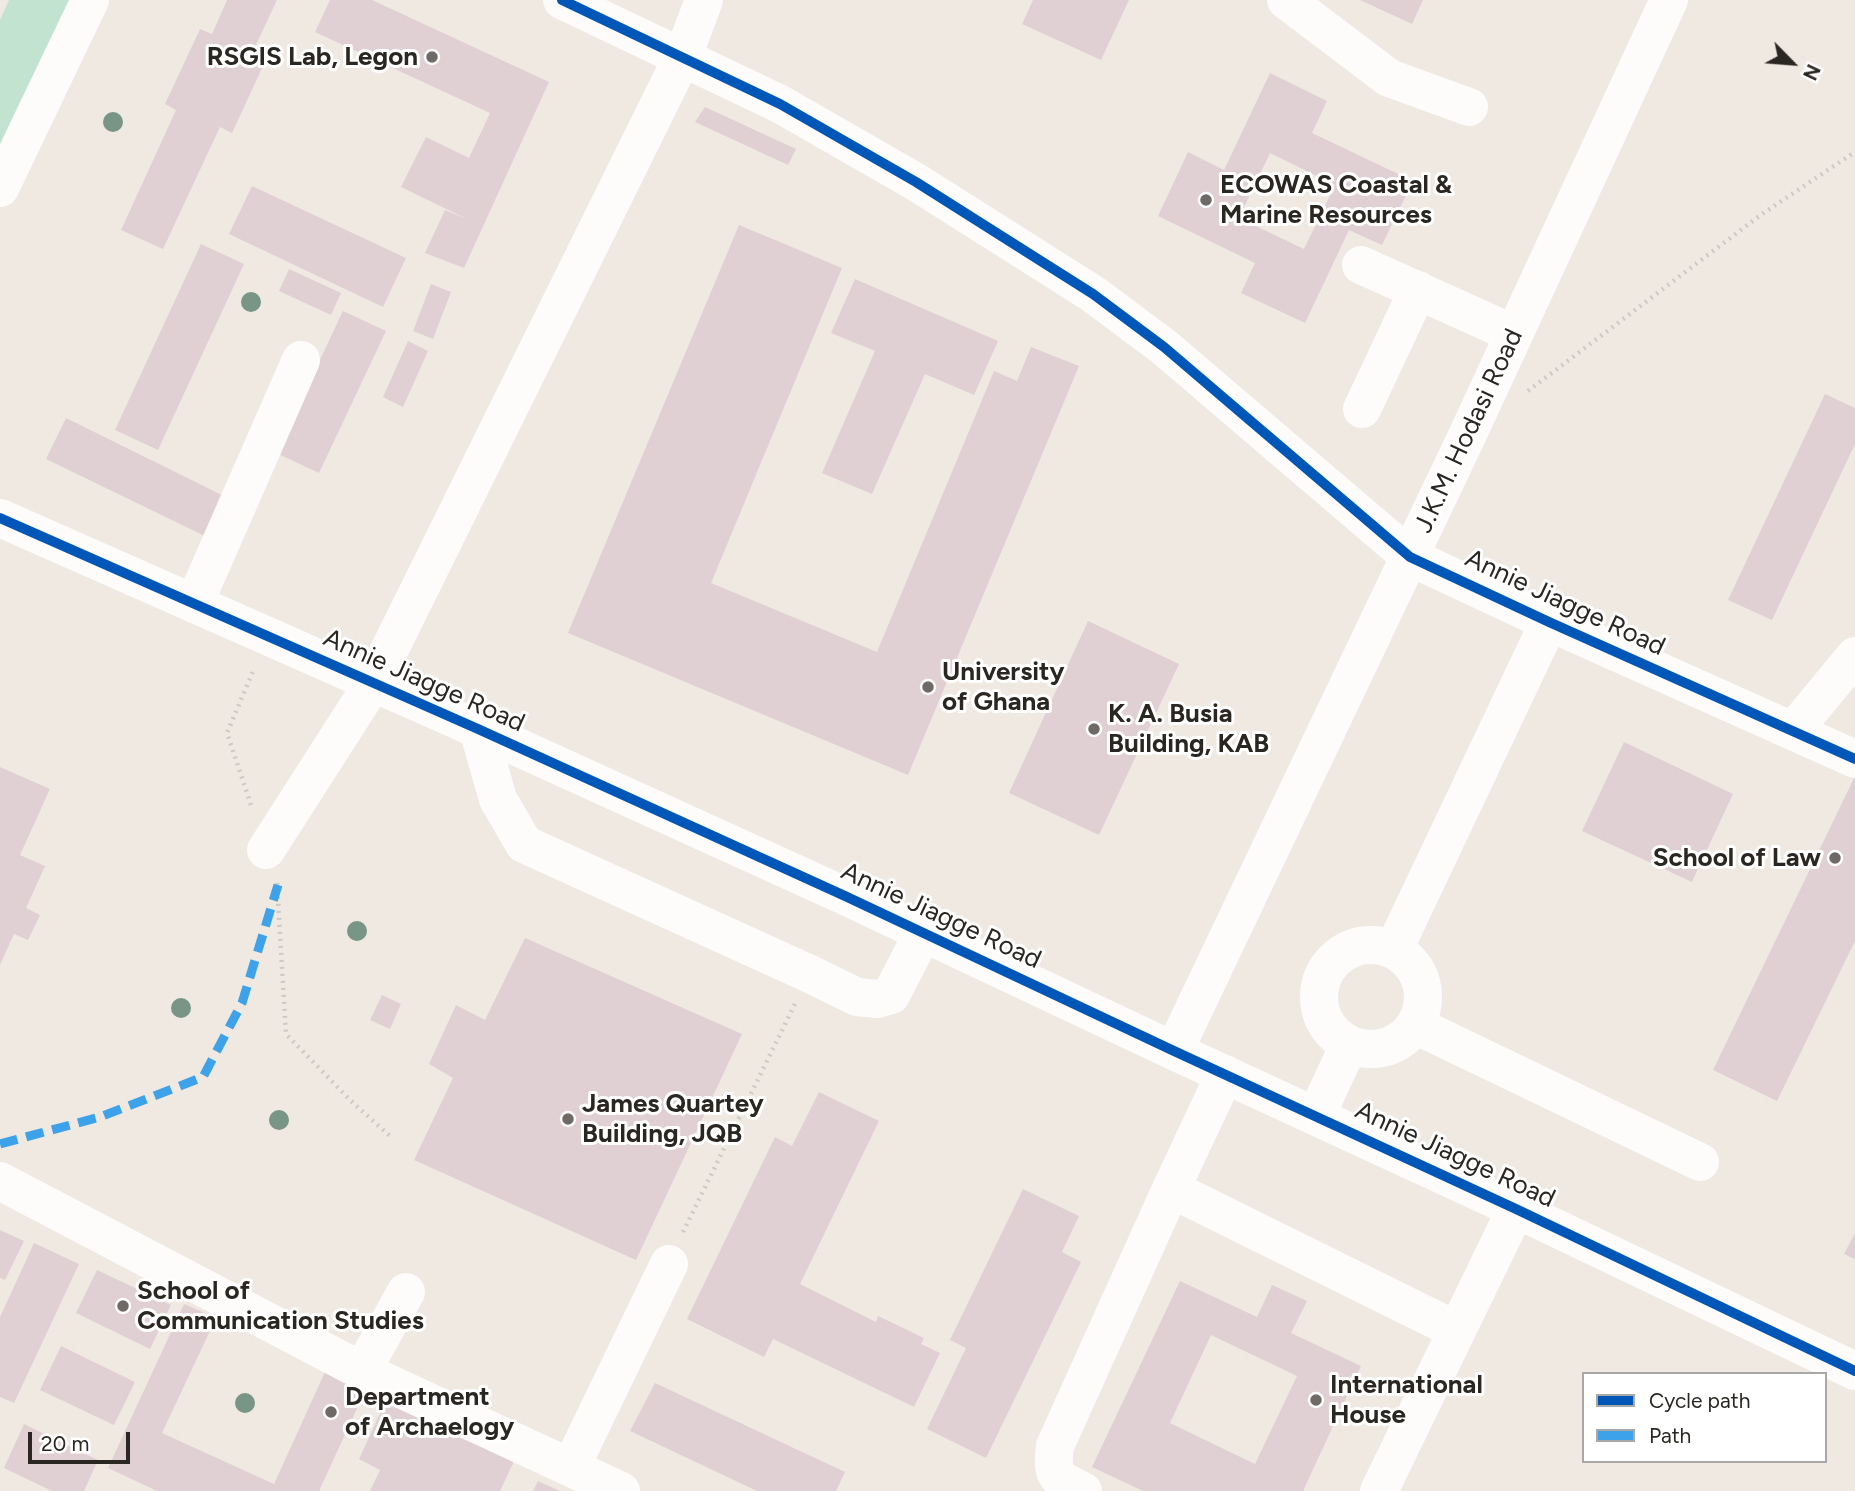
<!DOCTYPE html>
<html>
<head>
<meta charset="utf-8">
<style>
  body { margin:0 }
  #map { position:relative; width:1855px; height:1491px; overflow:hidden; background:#efe9e2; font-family:Figtree,sans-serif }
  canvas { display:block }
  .legend { position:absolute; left:1582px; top:1372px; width:245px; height:91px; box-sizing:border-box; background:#fff; border:2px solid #aaa8a6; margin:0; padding:9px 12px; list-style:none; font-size:21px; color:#2a2621 }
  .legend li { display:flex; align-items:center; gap:14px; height:35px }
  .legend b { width:35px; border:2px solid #aaa8a6 }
  .north { position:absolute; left:1757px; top:28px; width:70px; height:70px; -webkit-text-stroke:5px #fff; paint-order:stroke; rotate:115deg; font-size:19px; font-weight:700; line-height:28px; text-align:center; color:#2a2621 }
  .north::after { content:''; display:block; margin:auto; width:24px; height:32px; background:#2a2621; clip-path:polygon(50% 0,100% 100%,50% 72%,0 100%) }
  .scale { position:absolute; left:28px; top:1432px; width:102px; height:32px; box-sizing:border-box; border:4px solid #2a2621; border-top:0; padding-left:9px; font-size:21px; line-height:24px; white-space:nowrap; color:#2a2621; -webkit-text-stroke:5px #fff; paint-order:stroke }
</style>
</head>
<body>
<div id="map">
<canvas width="1855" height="1491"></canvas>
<ul class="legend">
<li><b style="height:9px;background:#0057b8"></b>Cycle path</li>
<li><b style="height:9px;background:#3ea2ea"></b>Path</li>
</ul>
<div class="north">N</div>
<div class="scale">20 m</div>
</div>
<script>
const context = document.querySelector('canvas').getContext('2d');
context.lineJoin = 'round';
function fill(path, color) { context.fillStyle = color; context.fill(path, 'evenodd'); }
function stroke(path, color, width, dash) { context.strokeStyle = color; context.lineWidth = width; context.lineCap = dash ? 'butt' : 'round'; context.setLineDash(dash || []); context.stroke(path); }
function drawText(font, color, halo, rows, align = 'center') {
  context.font = font + ' Figtree,sans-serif'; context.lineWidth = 6; context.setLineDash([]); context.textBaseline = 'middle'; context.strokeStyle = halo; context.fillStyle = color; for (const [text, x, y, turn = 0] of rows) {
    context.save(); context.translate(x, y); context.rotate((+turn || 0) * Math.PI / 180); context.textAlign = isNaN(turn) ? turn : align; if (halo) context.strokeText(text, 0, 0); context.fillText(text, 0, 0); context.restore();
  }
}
fill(new Path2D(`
  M9,0H73L0,158V20Z`), '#c2e3cf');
fill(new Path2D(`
  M227,0H277L255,47L269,53L232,133L220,127L163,249L121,230L176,110L165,104L200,29L212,34Z
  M330,0H372L549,82L464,268L425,253L445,210L469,220L401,187L426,137L469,158L490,113L315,32Z
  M1033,0H1129L1101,60L1022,24Z
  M1360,0H1423L1412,24Z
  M1270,73L1327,101L1312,133L1413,181L1382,245L1349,230L1305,323L1241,293L1255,263L1158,216L1188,152L1224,170ZM1270,153L1335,185L1304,249L1239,218Z
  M705,107L796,149L788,165L695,122Z
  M252,186L406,258L383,307L229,234Z
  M739,225L842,268L711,583L877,652L994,371L1017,381L1031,347L1079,366L908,775L568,633Z
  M201,244L244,264L158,450L115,430Z
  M289,269L341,293L331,315L279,291Z
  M855,279L998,341L974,395L925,374L872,494L822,473L875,351L831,333Z
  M431,284L451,292L433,339L413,331Z
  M343,311L386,331L319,473L276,453Z
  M408,341L428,351L403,407L383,397Z
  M1825,394L1855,408V444L1772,620L1728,600Z
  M66,418L230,499L211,539L46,459Z
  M1088,621L1179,664L1099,835L1009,793Z
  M1624,742L1733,794L1692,882L1582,831Z
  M0,767L50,789L20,855L45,866L26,908L40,915L28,940L14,934L0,965Z
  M1855,776V941L1777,1101L1713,1070Z
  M525,938L742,1034L636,1260L414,1160L453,1078L429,1064L456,1005L485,1020Z
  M382,995L401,1004L390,1029L370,1020Z
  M819,1092L879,1121L800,1284L876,1322L878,1316L924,1338L921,1344L940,1353L914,1407L773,1339L764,1357L687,1319L775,1137L792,1146Z
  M1023,1189L1079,1216L1062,1252L1081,1262L986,1458L927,1429L966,1348L950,1340Z
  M0,1230L24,1241L5,1280L0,1278Z
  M1855,1233V1259L1844,1254Z
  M34,1243L79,1264L14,1403L0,1397V1317Z
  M97,1270L171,1305L150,1349L76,1313Z
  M1180,1281L1257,1317L1272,1285L1307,1301L1291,1333L1361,1366L1303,1491H1143L1092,1467ZM1211,1335L1297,1376L1255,1464L1170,1423Z
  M184,1304L216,1318L162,1433L274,1484L325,1372L365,1391L319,1491H157L108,1468Z
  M61,1346L135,1382L114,1425L40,1390Z
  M655,1383L845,1472L836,1491H757L630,1431Z
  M388,1396L516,1457L500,1491H370L380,1470L359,1459Z
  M24,1424L98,1460L84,1491H52L4,1468Z
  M538,1481L560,1491H533Z`), '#e0d0d4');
stroke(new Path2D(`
  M1528,391L1762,214L1855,152
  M251,805L227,733L254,669
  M277,883L286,1034L351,1101L391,1137
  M683,1232L795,1004`), '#cccac6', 4.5, [2, 5]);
stroke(new Path2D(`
  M562,0L780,104L916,182L1093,294L1164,347L1410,557L1549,622L1855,759
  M1286,0L1389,78L1469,107
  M0,188L90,0
  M1361,265L1514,334
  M1362,409L1418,290
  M0,518L478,729L845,896L1174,1051L1516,1209L1855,1371
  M194,604L301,360
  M478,729L498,799L524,844L810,974L857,997L877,999L891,995L923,933
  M1793,731L1855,656
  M266,850L373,683L683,56L704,0
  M1319 997a52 52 0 1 1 104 0a52 52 0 1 1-104 0Z
  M1394,949L1549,622
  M1415,1025L1700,1162
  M1174,1051L1466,438L1669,0
  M1316,1116L1349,1045
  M0,1181L362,1371L621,1491
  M1171,1189L1456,1330
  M362,1371L406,1292
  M571,1467L669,1264
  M1083,1491C1056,1478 1051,1478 1055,1446L1171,1189L1225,1074
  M1379,1491L1516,1209`), '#fdfcfb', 38);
stroke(new Path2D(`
  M0,1144L100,1117L203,1077L242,1003L278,885`), '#3ea2ea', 9, [18, 9]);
stroke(new Path2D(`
  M562,0L780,104L916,182L1093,294L1164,347L1410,557L1549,622L1855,759
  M0,518L478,729L845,896L1174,1051L1516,1209L1855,1371`), '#0057b8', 10);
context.fillStyle = '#789586';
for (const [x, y] of [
  [113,122],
  [251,302],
  [357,931],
  [181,1008],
  [279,1120],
  [245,1403]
]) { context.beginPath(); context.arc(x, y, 10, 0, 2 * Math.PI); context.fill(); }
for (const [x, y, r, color] of [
  [432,57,7,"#6f6a65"],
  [1206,200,7,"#6f6a65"],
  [928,687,7,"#6f6a65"],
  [1094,729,7,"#6f6a65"],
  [1835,858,7,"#6f6a65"],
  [568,1119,7,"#6f6a65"],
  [123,1306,7,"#6f6a65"],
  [1316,1400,7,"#6f6a65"],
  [331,1412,7,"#6f6a65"]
]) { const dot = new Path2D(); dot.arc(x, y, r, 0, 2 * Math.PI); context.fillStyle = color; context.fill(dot); stroke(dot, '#fff', 2.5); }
drawText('bold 26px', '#2a2621', '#fff', [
  ["RSGIS Lab, Legon",418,57,"right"],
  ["ECOWAS Coastal &",1220,185],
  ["Marine Resources",1220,215],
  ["University",942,672],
  ["of Ghana",942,702],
  ["K. A. Busia",1108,714],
  ["Building, KAB",1108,744],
  ["School of Law",1821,858,"right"],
  ["James Quartey",582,1104],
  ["Building, JQB",582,1134],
  ["School of",137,1291],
  ["Communication Studies",137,1321],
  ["International",1330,1385],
  ["House",1330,1415],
  ["Department",345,1397],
  ["of Archaelogy",345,1427]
], 'left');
drawText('26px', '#2a2621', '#fff', [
  ["J.K.M. Hodasi Road",1469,431,-65],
  ["Annie Jiagge Road",1565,603,25],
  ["Annie Jiagge Road",424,681,24],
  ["Annie Jiagge Road",941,916,25],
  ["Annie Jiagge Road",1455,1155,25]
]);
</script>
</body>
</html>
